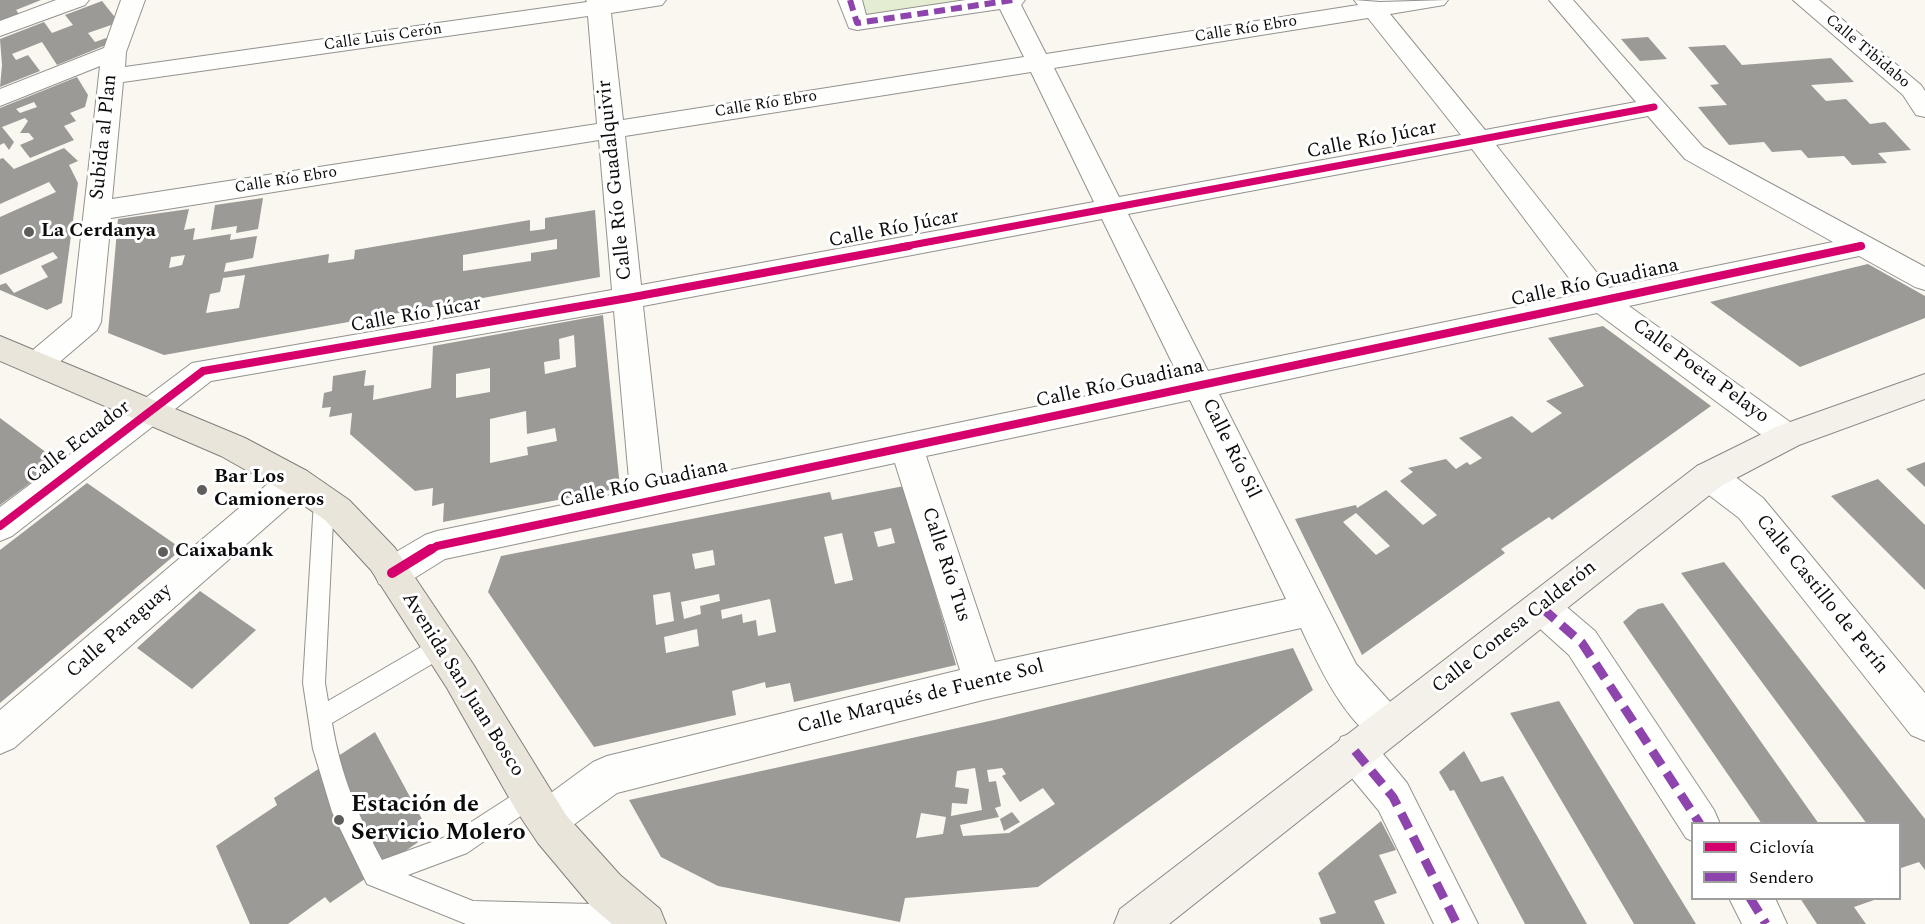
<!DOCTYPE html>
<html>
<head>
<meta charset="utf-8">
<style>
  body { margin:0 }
  #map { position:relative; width:1925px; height:924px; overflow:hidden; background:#faf7f0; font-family:Spectral,serif }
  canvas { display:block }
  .legend { position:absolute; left:1691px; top:822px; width:210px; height:78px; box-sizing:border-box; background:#fff; border:2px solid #9e9e9e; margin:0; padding:8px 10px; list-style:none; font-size:18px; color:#0c0c0c }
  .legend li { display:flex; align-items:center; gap:12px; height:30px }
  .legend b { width:30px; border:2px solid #9e9e9e }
</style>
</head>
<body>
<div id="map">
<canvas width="1925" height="924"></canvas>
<ul class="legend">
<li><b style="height:8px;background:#d6006c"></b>Ciclovía</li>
<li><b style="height:8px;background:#8e44ad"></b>Sendero</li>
</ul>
</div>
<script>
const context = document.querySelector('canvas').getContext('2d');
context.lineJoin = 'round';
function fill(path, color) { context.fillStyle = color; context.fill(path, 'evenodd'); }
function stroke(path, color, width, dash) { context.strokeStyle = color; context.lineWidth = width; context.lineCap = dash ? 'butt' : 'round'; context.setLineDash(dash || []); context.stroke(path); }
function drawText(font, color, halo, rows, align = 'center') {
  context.font = font + ' Spectral,serif'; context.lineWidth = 6; context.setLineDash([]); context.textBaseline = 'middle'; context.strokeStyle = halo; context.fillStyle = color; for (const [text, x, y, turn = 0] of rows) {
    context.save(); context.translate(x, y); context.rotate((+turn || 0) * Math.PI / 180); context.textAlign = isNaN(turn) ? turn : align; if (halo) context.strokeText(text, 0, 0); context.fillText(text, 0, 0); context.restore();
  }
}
fill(new Path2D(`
  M850,0H1013L857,23Z`), '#e4edd2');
fill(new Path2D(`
  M0,0H41L16,10L19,14L0,21Z
  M102,1L114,16L118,14L114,24L88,33L95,42L109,37L106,45L57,65L42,42L12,54L16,60L28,55L40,71L0,87L2,65L0,39L44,22L52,33L73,25L65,15Z
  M1648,37L1667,59L1640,61L1621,39Z
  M1725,45L1742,65L1831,58L1854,82L1811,85L1826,101L1846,99L1870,124L1885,122L1911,150L1878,153L1887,163L1852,165L1844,156L1808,158L1801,150L1772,152L1764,142L1729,145L1698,107L1727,105L1710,85L1719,84L1688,47Z
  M77,77L88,95L85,107L70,113L76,121L64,126L74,140L30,158L20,145L34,139L29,133H20L28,121L25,118L2,127L14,142L9,150L4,143L0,145V108ZM34,102L37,107L20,113L16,109Z
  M64,148L78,161L69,165L78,183L62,303L47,310L0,290V285L6,283L14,293L48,277L41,266L58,258L53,252L0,275V217L56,192L49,182L0,204V159L3,158L14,169Z
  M263,198L258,229L236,233L237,226L211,230L215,205Z
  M189,209L184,230L195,228L193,240L231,234L230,240L257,236L253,258L226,263L224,272L329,254L328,263L354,259L355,250L530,220V231L545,229V218L595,210L600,277L164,355L108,333L118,219ZM557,239V249L531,253V261L463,271V255ZM185,255L182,265L169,268L171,257ZM245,275L239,308L206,313L210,294L220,292L223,278Z
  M1868,264L1925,296V318L1800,367L1710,302Z
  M603,315L620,488L443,522L444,503L432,506L433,488L415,491L350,434L352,413L329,417L331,407L322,408L324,393L332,391L333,376L366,370L364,386L374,385L373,400L431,388L433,346ZM574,335L576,367L545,374L544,362L560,359L559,339ZM490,368V392L456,398V374ZM526,411L527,434L555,428L557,441L527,447L528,455L490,463V419Z
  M1603,326L1711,406L1552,520L1549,517L1501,549L1505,553L1362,655L1295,519L1356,505L1357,508L1386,490L1423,525L1437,515L1400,481L1413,472L1408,468L1446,459L1456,469L1467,462L1470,465L1482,458L1459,438L1512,416L1532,433L1562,413L1546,401L1584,386L1548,338ZM1356,513L1390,546L1376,555L1343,522Z
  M0,418L59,462L0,505Z
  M1925,462V487L1906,469Z
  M1878,479L1925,525V590L1831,496Z
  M87,483L182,549L0,703V550Z
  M904,486L956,665L794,702L790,683L766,688L765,682L732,691L736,715L594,747L488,592L501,556L830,492L832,500ZM891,528L895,543L878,547L874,532ZM842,533L853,580L835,584L824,537ZM713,550L715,565L695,569L692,554ZM670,592L674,621L656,625L653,595ZM719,594L720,601L700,606L701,614L684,619L681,602ZM770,599L776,632L758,636L756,620L743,623L742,614L722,619L721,610ZM697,629L699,646L666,653L664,637Z
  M1724,562L1925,819V870L1919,862L1901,868L1900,824H1867L1681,573Z
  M200,591L256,630L192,689L137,648Z
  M1663,603L1819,824H1762L1623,622L1638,609Z
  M1293,648L1313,690L1038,887L905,898L900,922L718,886L661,857L629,800L994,720ZM975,768L982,810L951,816L952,803L967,804L969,789L955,787L957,771ZM1002,768L1006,774L1002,776L1020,802L1043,788L1055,804L1009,833L963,836L960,825L999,817L995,808L1001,806L996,781L989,782L987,770ZM921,813L946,817L943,834L916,838Z
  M1559,701L1696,924H1634L1510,713Z
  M375,732L430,834L330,903L325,897L288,924H250L216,846L277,805L274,798Z
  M1464,751L1481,782L1503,776L1587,924H1525L1454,790L1450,791L1439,772Z
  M1012,812L1020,822L1004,831L1000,819Z
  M1381,821L1396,850L1379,855L1397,893L1374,901L1385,924H1321L1319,918L1336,913L1318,873Z
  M1800,898H1877V899L1854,907L1866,924H1817Z`), '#9c9a96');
const lane = new Path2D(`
  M324,493L331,495L334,501L325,683L328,701L433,640L441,637L449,640L452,647L449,654L332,723C341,776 357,813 382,860L451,835L530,784L538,788L542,796L538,804L467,853L408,875L473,901L631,905L640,909L644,918L641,924H466L367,884L332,812L313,749L303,683L314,501L317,495Z`);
const street = new Path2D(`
  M56,0H89L85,5L0,36V21Z
  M121,0H145L126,52L125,67L587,2L586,0H666L662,5L611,13L623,120L1024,57L1000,9L857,30L849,28L838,0H862L866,15L966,0H1025L1021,5L1046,54L1358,5L1354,0L1380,2L1448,0L1444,5L1390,14L1485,130L1636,102L1549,0H1573L1703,147L1925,267V290L1915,287L1859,256L1629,306L1797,427L1802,436L1797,445L1786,449L1775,445L1597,313L1219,394L1356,664L1401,714L1406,727L1401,740L1387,746C1348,730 1318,665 1301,628L983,700L617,793L561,834L547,840L533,834L527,820L533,806L593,762L607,756L960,670L895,463L445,559L405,584L392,589L379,584L374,573L379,562L425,535L437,531L630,491L614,311L211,381L12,536L0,541V507L192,363L612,290L599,140L111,218L101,322L97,330L49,371L38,375L27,371L23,363L27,355L72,317L100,66L0,106V89L104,48ZM588,16L597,124L112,199L123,82ZM1368,18L1461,135L1119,197L1054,68ZM1031,72L1094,202L641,285L625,136ZM1648,116L1685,159L1833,242L1609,288L1496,145ZM1472,149L1581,294L1208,371L1128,214ZM1102,219L1179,377L663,484L643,306ZM1190,400L1286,599L995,662L926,456Z
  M1793,0H1819L1921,85L1925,91V117L1916,115L1903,95Z
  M1709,462L1721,466L1763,498L1925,693V741L1911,735L1739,518L1697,486L1692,476L1697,466Z
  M295,467L307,471L312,481L307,491L14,748L0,754V710L283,471Z
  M1542,592L1555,597L1595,631L1714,810L1720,824H1692V841L1686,838L1569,655L1529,619L1524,608L1529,597Z
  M1355,732L1369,737L1407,783L1478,924H1434L1379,811L1341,765L1335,751L1341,737Z
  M1729,898H1775L1787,924H1742Z`);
const secondary = new Path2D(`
  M1925,374V399L1799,445L1721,486L1169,924H1114L1120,909L1697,466L1776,427Z`);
const primary = new Path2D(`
  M0,336L245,438L307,471L349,500L395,548L473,664L566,815L620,875L660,909L666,924H612L590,905L538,843L516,810L447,688L371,570L325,520L283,491L221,456L0,361Z`);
stroke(lane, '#93928f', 2);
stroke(street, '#93928f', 2);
stroke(secondary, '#8a8885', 2);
stroke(primary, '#807f7c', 2);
fill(lane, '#fefefd');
fill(street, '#fefefd');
fill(secondary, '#f3f1e9');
fill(primary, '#eae5da');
stroke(new Path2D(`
  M850,0L857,23L1013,0`), '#8e44ad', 6, [11, 6]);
stroke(new Path2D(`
  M1542,608L1582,643L1700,824
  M1355,751L1393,797L1457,924
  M1750,898L1766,924`), '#8e44ad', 9, [17, 9]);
stroke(new Path2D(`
  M901,247L1654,107
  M1855,247L1861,246`), '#d6006c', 7);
stroke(new Path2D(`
  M0,526L203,371L628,298L909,246
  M429,551L437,546L1861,246`), '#d6006c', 8);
stroke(new Path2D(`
  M392,573L431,549`), '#d6006c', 10);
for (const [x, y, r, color] of [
  [29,232,6,"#5f5e5c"],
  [202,490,6,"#5f5e5c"],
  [163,552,6,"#5f5e5c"],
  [339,820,6,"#5f5e5c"]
]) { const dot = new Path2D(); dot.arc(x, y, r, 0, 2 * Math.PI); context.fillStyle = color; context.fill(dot); stroke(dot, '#fff', 2); }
drawText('16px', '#0c0c0c', '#fff', [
  ["Calle Río Ebro",1246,30,-9],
  ["Calle Luis Cerón",383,38,-8],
  ["Calle Tibidabo",1867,52,40],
  ["Calle Río Ebro",766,105,-9],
  ["Calle Río Ebro",286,181,-9]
]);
drawText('20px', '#0c0c0c', '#fff', [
  ["Subida al Plan",105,137,-84],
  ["Calle Río Júcar",1372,141,-11],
  ["Calle Río Guadalquivir",616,180,-96],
  ["Calle Río Júcar",894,230,-11],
  ["Calle Río Guadiana",1595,284,-12],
  ["Calle Río Júcar",416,316,-10],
  ["Calle Poeta Pelayo",1700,372,36],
  ["Calle Río Guadiana",1120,385,-12],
  ["Calle Ecuador",79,443,-37],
  ["Calle Río Sil",1230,449,64],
  ["Calle Río Guadiana",644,485,-12],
  ["Calle Río Tus",945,565,72],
  ["Calle Castillo de Perín",1821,595,51],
  ["Calle Conesa Calderón",1515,628,-38],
  ["Calle Paraguay",120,632,-41],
  ["Avenida San Juan Bosco",462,685,58],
  ["Calle Marqués de Fuente Sol",921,698,-14]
]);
drawText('bold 20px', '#0c0c0c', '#fff', [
  ["La Cerdanya",41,232],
  ["Bar Los",214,478],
  ["Camioneros",214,501],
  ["Caixabank",175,552]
], 'left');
drawText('bold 24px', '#0c0c0c', '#fff', [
  ["Estación de",351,806],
  ["Servicio Molero",351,834]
], 'left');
</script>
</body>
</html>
